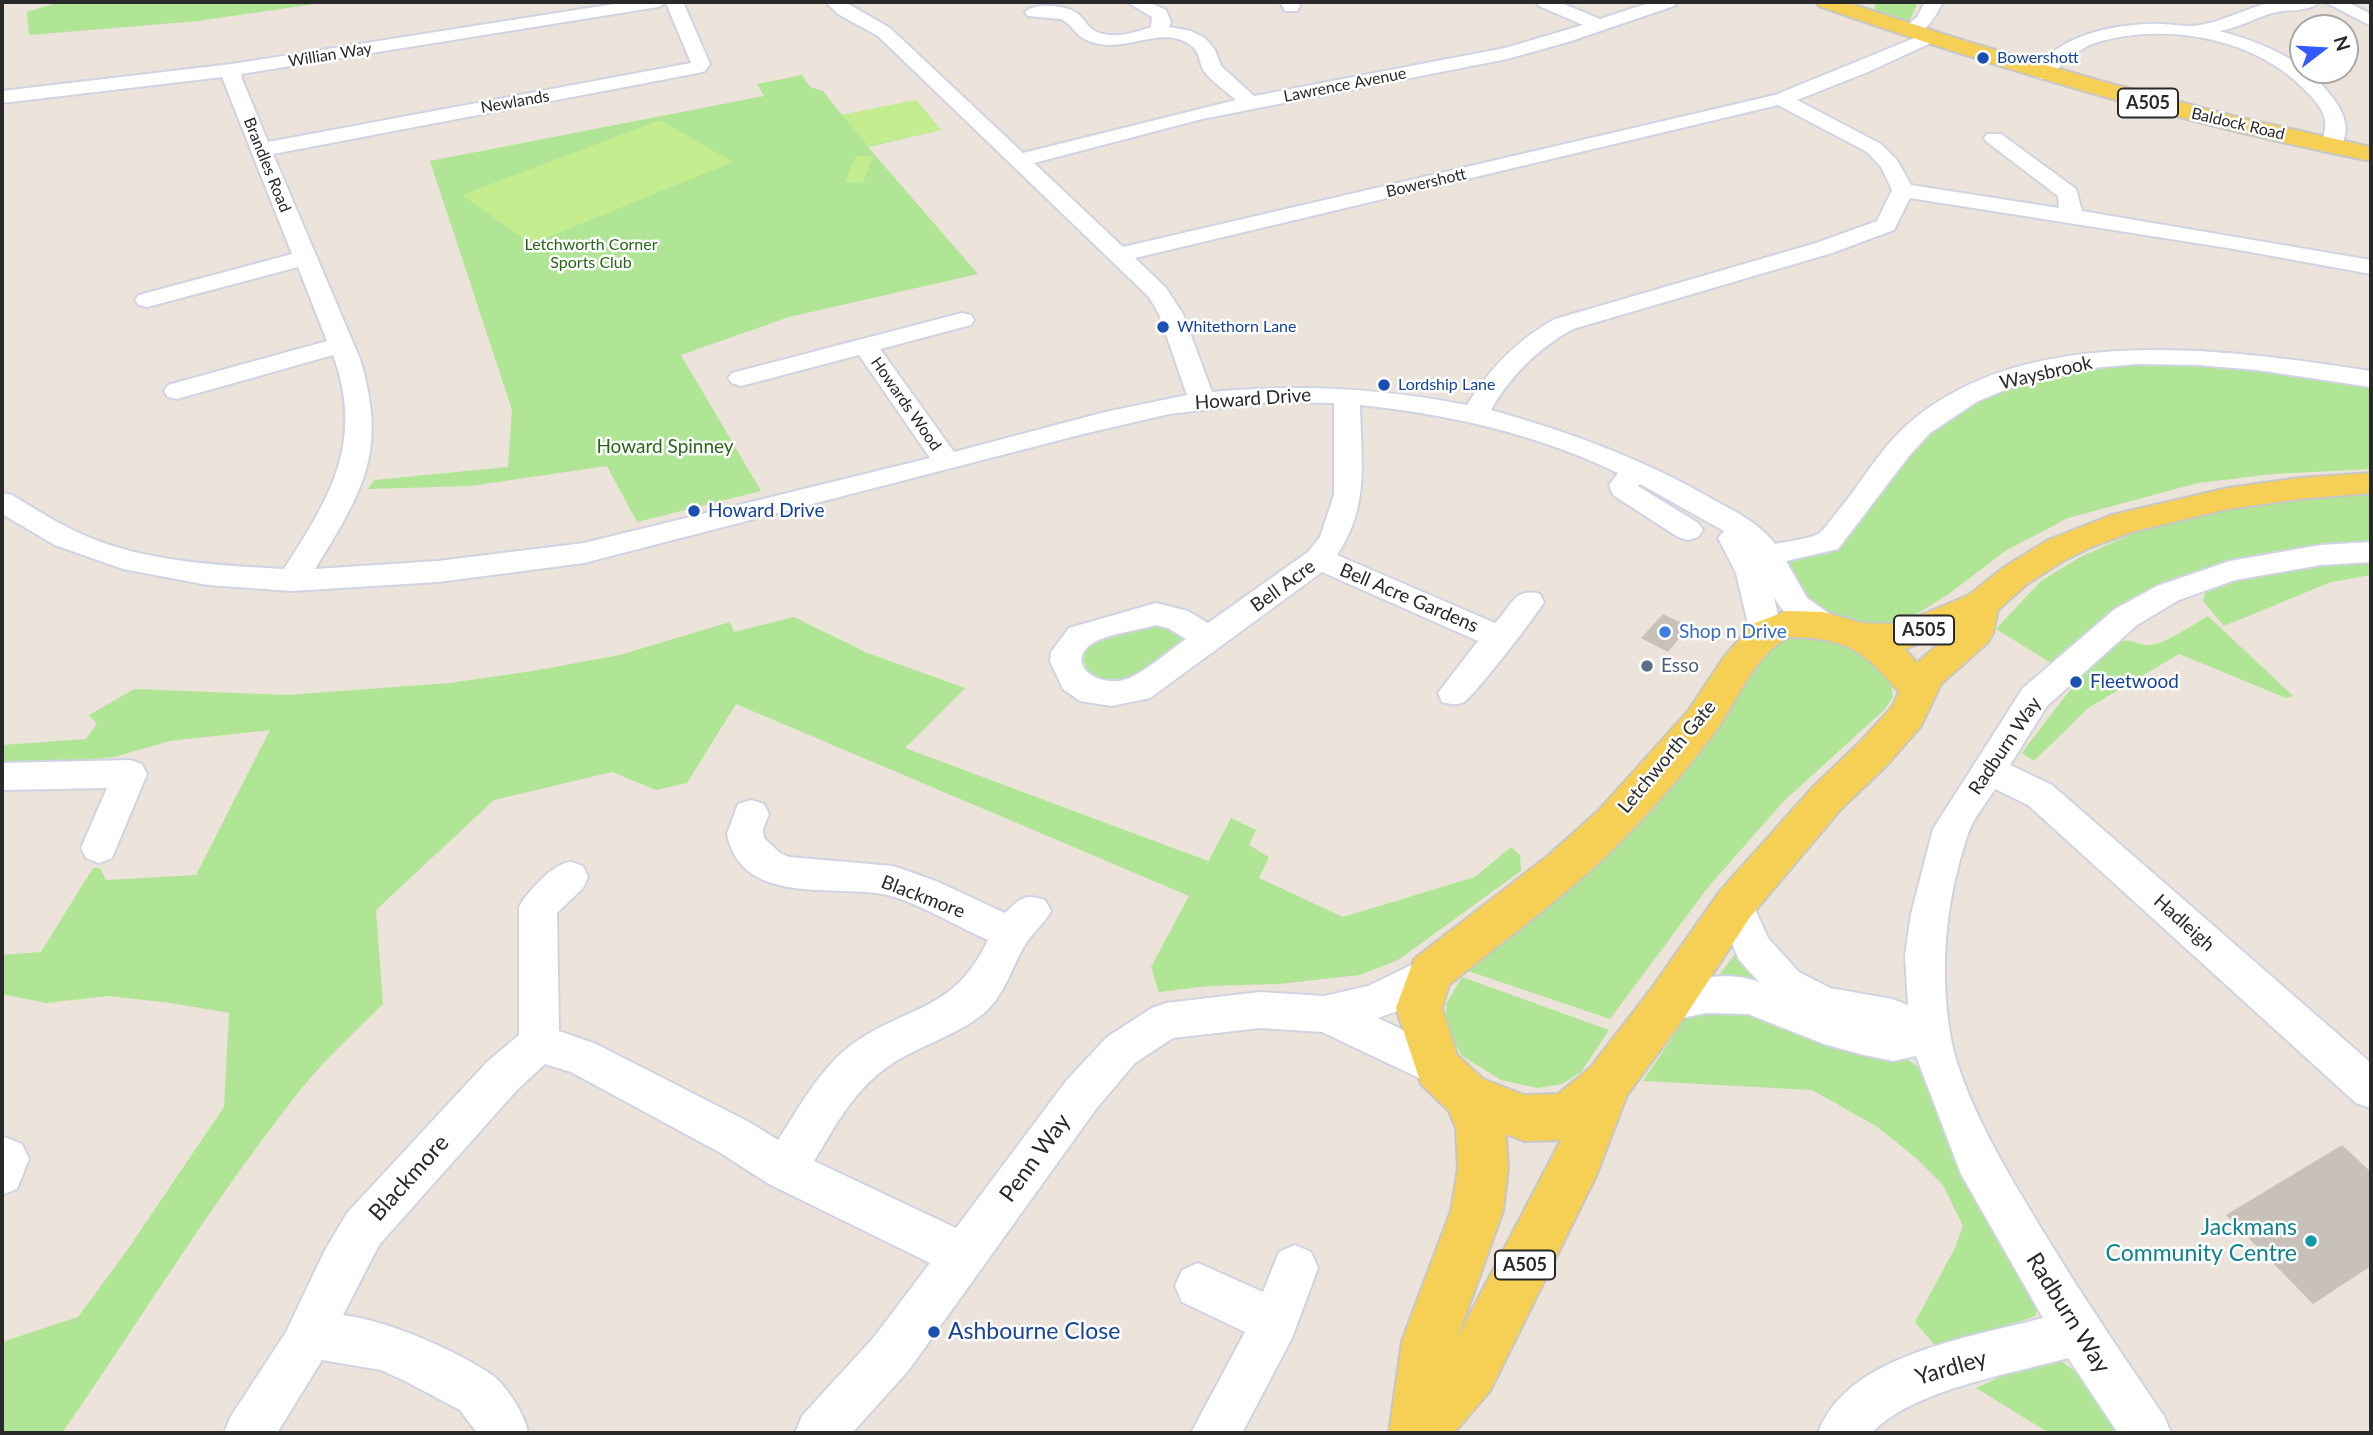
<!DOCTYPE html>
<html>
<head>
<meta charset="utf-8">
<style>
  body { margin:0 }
  #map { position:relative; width:2373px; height:1435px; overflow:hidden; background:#ece4da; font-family:Lato,sans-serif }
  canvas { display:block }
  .frame { position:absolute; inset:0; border:4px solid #292929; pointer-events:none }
  .north { position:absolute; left:2289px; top:14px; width:70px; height:70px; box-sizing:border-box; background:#fff; border:2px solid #a9a9a9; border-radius:50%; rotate:73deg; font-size:19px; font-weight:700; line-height:28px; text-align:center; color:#292929 }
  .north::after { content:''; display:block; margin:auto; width:24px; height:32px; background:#3359ff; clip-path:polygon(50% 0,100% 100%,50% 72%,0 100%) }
</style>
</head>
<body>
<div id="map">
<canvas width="2373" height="1435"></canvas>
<div class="frame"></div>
<div class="north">N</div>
</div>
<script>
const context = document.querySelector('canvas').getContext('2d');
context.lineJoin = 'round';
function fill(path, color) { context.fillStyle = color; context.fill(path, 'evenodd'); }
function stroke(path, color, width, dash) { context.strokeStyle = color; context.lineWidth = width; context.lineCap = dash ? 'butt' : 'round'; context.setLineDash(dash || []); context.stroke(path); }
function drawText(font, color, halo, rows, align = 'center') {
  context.font = font + ' Lato,sans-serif'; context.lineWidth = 5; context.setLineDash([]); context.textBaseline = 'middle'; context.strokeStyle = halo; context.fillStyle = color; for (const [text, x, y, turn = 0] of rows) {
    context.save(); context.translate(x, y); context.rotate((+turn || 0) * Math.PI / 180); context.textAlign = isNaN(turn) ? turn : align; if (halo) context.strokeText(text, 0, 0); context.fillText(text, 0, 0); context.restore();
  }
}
fill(new Path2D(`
  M60,2H329L198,21L29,35L27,12Z
  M1876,2H1918L1910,20L1907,22L1877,13L1874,10Z
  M802,75L810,87L823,91L842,115L916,100L941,130L868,147L978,274L789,317L681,355L761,491L637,522L607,466L470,486L368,489L374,480L508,467L512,410L430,161L764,96L757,84Z
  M2183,362L2290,370L2371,382V469L2273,474L2198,483L2068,518L2005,551L1950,593L1909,619L1876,625L1809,606L1786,570L1790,560L1828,554L1920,438L1952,412L2018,381L2091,366Z
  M2371,495V543C2292,549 2207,558 2136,596C2104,613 2078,639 2051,663L1996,629L2041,581L2080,557L2166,519L2227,507L2304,497Z
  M2371,559V575L2331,582L2224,626L2203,601L2206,590L2281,570Z
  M2208,616L2293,696L2286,698L2179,654L2088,708L2034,761L2022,753C2039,731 2099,647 2123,641C2132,639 2141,646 2150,645C2165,644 2194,624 2208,616Z
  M794,617L865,652L965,688L905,748L1208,861L1206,866L1231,818L1256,830L1249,845L1269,857L1259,878L1343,917L1475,877L1511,847L1520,855L1521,871L1398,960L1360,975L1278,984L1208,986L1159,992L1151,967L1189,896L736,704L687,783L656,790L612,772L494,800L376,910L383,1004C356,1031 326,1058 302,1088C214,1198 142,1318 62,1433H2V1342L78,1317L128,1249L224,1107L229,1013L171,1003L108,996L46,1003L2,994V955L41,952L93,868H100L106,880L196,875L270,730L170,741L114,757L2,769V745L86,739L97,724L89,715L134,689L286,695L450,683L533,671L620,655L730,622L734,632Z
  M1151,621L1173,626L1191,638L1132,685L1112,684L1090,676L1084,661L1085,647L1117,632Z
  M1788,632L1848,640L1889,673L1893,697L1885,709L1783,802L1709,886L1610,1019L1468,971L1499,941L1751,662Z
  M1738,950L1778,990L1717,978Z
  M1462,977L1609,1030L1581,1072L1562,1084L1538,1088L1501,1080L1461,1055L1446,1024V1004Z
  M1719,1004L1894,1050L1917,1066L1928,1081L2038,1297L2036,1316L1937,1348L1915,1322L1955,1248L1963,1226L1943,1185L1916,1158L1876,1126L1812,1090L1643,1081L1689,1013Z
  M2033,1362H2062L2091,1383L2127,1433H2049L1976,1388Z`), '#afe594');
fill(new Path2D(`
  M916,100L941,130L868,146L842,115Z
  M660,120L733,162L531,244L462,195Z
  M856,156H873L863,183L845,182Z`), '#c4ed8f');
fill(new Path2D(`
  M1663,614L1689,627L1668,652L1641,638Z
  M2342,1145L2371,1172V1266L2313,1304L2226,1215Z`), '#c7c1b9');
const minor = new Path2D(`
  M627,2H683L710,64L705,71L698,73L273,154L360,359C388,452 363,491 315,569L438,561L584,543L930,458L859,355L741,386L732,383L728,378L732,373L962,313L971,315L974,320L971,325L880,349L954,452L1105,412L1187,395L1159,314L1149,297L878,36L838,14L826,2H845L890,28L1023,153L1236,100C1226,91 1212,82 1204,71C1199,63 1200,53 1193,47C1166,24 1131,50 1100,44C1073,39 1078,28 1061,19L1028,16L1025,12C1034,2 1066,5 1077,13C1085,19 1087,28 1097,32C1113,39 1135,33 1151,27L1152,17L1127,2H1149L1166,10L1171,22L1169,27L1191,31L1205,38L1215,50L1221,66L1254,96L1505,48L1583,25L1539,6L1536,2H1559L1600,19L1652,2H1677L1674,6L1568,42L1507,59L1202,119L1034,163L1123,247L1775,95L1929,32L1935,33L1938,37L1935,41L1868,72L1797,100L1881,144L1897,160L1911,185L2059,208L2058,196L1987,142L1984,138L1987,134H2001L2076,189L2082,211L2371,260V274L2234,249L1910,198L1894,230L1832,253L1573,329C1537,349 1511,375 1491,410C1569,432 1644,459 1714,500C1736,512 1759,523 1775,544C1788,541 1804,540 1816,535C1823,532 1829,522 1834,516C1859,487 1878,451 1907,425C2025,320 2229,349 2371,371V387L2257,370L2198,365L2138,364L2079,369L2030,380L1978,401L1930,433L1909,456L1838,549L1786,561L1807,598L1834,617L1839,625L1834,633C1808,640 1786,618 1774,597L1782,633L1777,641L1766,644L1755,641L1750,633L1736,573L1718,538L1724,531L1640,484L1638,486L1698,523L1703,530L1698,537L1688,540L1678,537L1613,495L1609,485L1618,473C1537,434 1449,414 1360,405C1361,461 1370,506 1337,555L1495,623C1512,607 1513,587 1540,594L1544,602C1537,615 1473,697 1464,702C1456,706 1450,704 1442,702L1438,693L1478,641L1322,572L1150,698L1112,706L1080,701L1063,689L1050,661L1051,652L1069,628L1156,603L1188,611L1208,623L1308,552L1320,537L1334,495V403L1271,402L1169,414L1083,434L584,563L438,582L292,591L208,585L123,569L55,545L2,514V493L12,495C32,507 52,520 73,530C137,562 214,565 284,569C330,498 365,441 333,355L177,399L168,397L164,391L168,385L327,341L298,267L147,307L139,305L135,300L139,295L292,254L222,77L2,103V91L232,64ZM666,3L691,63L268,142L242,79L241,74L658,7ZM1778,105L1867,152L1881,167L1892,190L1877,221L1816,243L1555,319C1517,340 1490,368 1467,405C1379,388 1301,384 1212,392L1183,314L1166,288L1135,258ZM1156,625L1168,628L1186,639C1170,650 1144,673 1127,679C1097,689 1063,662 1093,643C1107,634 1139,630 1156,625Z
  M1280,2H1298L1300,7L1297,11H1285Z
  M1925,2H1943C1935,17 1924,39 1904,34L1901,30L1917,17Z
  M2271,2H2319C2310,12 2289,9 2277,12C2257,16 2240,28 2219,31C2250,39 2276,49 2303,67V70H2307C2327,90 2360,119 2339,150H2325L2322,146C2323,138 2326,128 2325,120C2323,108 2312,97 2304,89C2253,37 2164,22 2095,43C2076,49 2063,65 2048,77L2041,79L2032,73C2058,37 2105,26 2147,24C2161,23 2176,26 2190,26C2217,25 2244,9 2271,2Z
  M2325,2H2347L2371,14V26Z
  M2371,542V562L2321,565L2235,580L2179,600L2137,625L2047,706L2010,765L2052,785L2371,1063V1108L2356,1103L2028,805L1995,789C1986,803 1973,819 1968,834C1946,898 1939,967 1950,1033C1958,1084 1994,1149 2020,1193C2065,1270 2114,1343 2164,1416L2171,1433H2118L2068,1358C2011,1374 1911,1390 1872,1433H1818C1847,1354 1970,1338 2043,1318L1961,1174L1916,1056L1893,1061L1860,1054L1824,1044L1748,1014L1706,1013L1668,1021L1654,1016L1648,1003L1654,990C1685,979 1727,970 1759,982L1739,960L1716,904L1722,893L1735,888L1748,893L1768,938L1799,972L1830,988L1892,999L1908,1005L1905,956L1911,914L1933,829L2023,688L2115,609L2157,586L2230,561L2321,545Z
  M130,760L142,764L147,774L112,858L99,863L86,858L81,848L107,788L2,790V763Z
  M751,800L764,804L769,814L763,829L764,838L780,853L789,857L893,866L936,881L1005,913C1020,898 1025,893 1045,900L1051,911C1044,924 1033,932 1025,945C1011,968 1005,995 984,1013C956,1036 920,1045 890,1065C855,1088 835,1126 814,1161L956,1228L1066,1081L1107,1037L1152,1008L1166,1003L1260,992L1324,996L1368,986L1430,956L1444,961L1449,973C1438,998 1403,1009 1378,1018L1453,1054L1459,1068L1453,1082L1438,1087L1322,1032L1260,1028L1173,1038L1135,1063L1096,1109L908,1371L852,1433H795L802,1416L874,1337L930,1263L769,1184L719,1152L571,1072L545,1064L517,1090L379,1245L343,1315C388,1321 454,1349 492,1375C506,1385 526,1416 528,1433H477L460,1410L405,1381L381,1370L322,1360L277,1433H224L231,1416L286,1332L324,1252L347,1213L487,1062L519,1035V907C526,893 555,861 572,862C576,863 579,865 583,866L588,877L583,888L557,913L559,1031L596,1044L749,1122L778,1140C799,1108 819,1070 850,1046C907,1004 953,1014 988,940C957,927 928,908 895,897C844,881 742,911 727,834L738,804Z
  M2,1136L22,1144L29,1159L17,1189L2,1195Z
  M1295,1245L1311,1252L1318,1268L1292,1338L1242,1433H1191L1245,1332L1182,1302L1175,1286L1182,1270L1198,1263L1263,1292L1279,1252Z`);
const major = new Path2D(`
  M1816,2H1845L1968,42L2104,82L2233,116L2371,147V161C2184,124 1999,69 1819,6Z
  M2371,473V493L2299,499L2228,509L2135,531L2091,547L2063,561L2027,584L1998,610L1993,633L1988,642L1941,684L1921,726L1887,765L1841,809L1750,917L1684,1018L1627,1095L1596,1176L1490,1391L1454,1433H1389L1402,1341L1451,1211L1458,1168L1456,1128L1449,1111L1421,1084L1396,1008L1414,959L1549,855L1599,810L1688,711L1724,657L1753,624L1786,611L1823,612L1862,623L1900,624L1969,595L2003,568L2048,540L2112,515L2228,488L2299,478ZM1958,627L1917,663L1905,649ZM1790,637C1847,638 1863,650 1899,692L1892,707L1859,743L1813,787L1720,891L1652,988L1590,1068L1558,1094L1524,1095L1483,1079L1457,1055L1442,1008L1449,985C1509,936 1575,890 1629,833C1659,802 1689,767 1715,732C1738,701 1754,653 1790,637ZM1506,1134L1524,1141L1561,1140L1457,1339L1503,1211L1508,1168Z`);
stroke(minor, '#cfd3e2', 4);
stroke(major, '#c7c7c7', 4);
fill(minor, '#fff');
fill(major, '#f5d055');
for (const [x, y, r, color] of [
  [1983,58,7,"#1a4fb4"],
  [1163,327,7,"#1a4fb4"],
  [1384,385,7,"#1a4fb4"],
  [694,511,7,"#1a4fb4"],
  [1665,632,7,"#3f7fe0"],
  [1647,666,7,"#5c6f8a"],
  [2076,682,7,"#1a4fb4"],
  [2311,1241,7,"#0f9aa8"],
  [934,1332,7,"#1a4fb4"]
]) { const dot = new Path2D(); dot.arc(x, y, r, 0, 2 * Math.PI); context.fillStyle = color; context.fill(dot); stroke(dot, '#fff', 2.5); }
drawText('16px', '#292929', '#fff', [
  ["Willian Way",330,55,-9],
  ["Lawrence Avenue",1345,85,-11],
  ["Newlands",515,102,-10],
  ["Baldock Road",2238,124,13],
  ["Brandles Road",267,165,68],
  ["Bowershott",1426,183,-13],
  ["Howards Wood",906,404,55]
]);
drawText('16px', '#164399', '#fff', [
  ["Bowershott",1997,58],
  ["Whitethorn Lane",1177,327],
  ["Lordship Lane",1398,385]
], 'left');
drawText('16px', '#276717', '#fff', [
  ["Letchworth Corner",591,245],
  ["Sports Club",591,263]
]);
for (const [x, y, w] of [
  [2148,103,60],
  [1924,630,60],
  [1525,1265,60]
]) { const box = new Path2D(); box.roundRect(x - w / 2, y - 14.5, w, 29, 5); context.fillStyle = '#fff'; context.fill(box); stroke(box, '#292929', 2); }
drawText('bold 18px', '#292929', null, [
  ["A505",2148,103],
  ["A505",1924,630],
  ["A505",1525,1265]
]);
drawText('19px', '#292929', '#fff', [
  ["Waysbrook",2046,373,-13],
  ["Howard Drive",1253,399,-4],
  ["Bell Acre",1283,586,-36],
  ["Bell Acre Gardens",1409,598,23],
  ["Radburn Way",2005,746,-56],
  ["Letchworth Gate",1667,757,-50],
  ["Blackmore",923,897,21],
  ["Hadleigh",2184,923,42]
]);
drawText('19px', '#276717', '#fff', [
  ["Howard Spinney",665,447]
]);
drawText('19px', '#164399', '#fff', [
  ["Howard Drive",708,511],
  ["Fleetwood",2090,682]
], 'left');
drawText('19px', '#366cbe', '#fff', [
  ["Shop n Drive",1679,632]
], 'left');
drawText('19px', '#4e5e75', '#fff', [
  ["Esso",1661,666]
], 'left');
drawText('23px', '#292929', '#fff', [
  ["Penn Way",1035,1158,-54],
  ["Blackmore",409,1178,-48],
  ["Radburn Way",2068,1313,58],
  ["Yardley",1951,1368,-16]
]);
drawText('23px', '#0d838f', '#fff', [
  ["Jackmans",2297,1228],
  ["Community Centre",2297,1254]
], 'right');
drawText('23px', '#164399', '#fff', [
  ["Ashbourne Close",948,1332]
], 'left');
</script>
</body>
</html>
